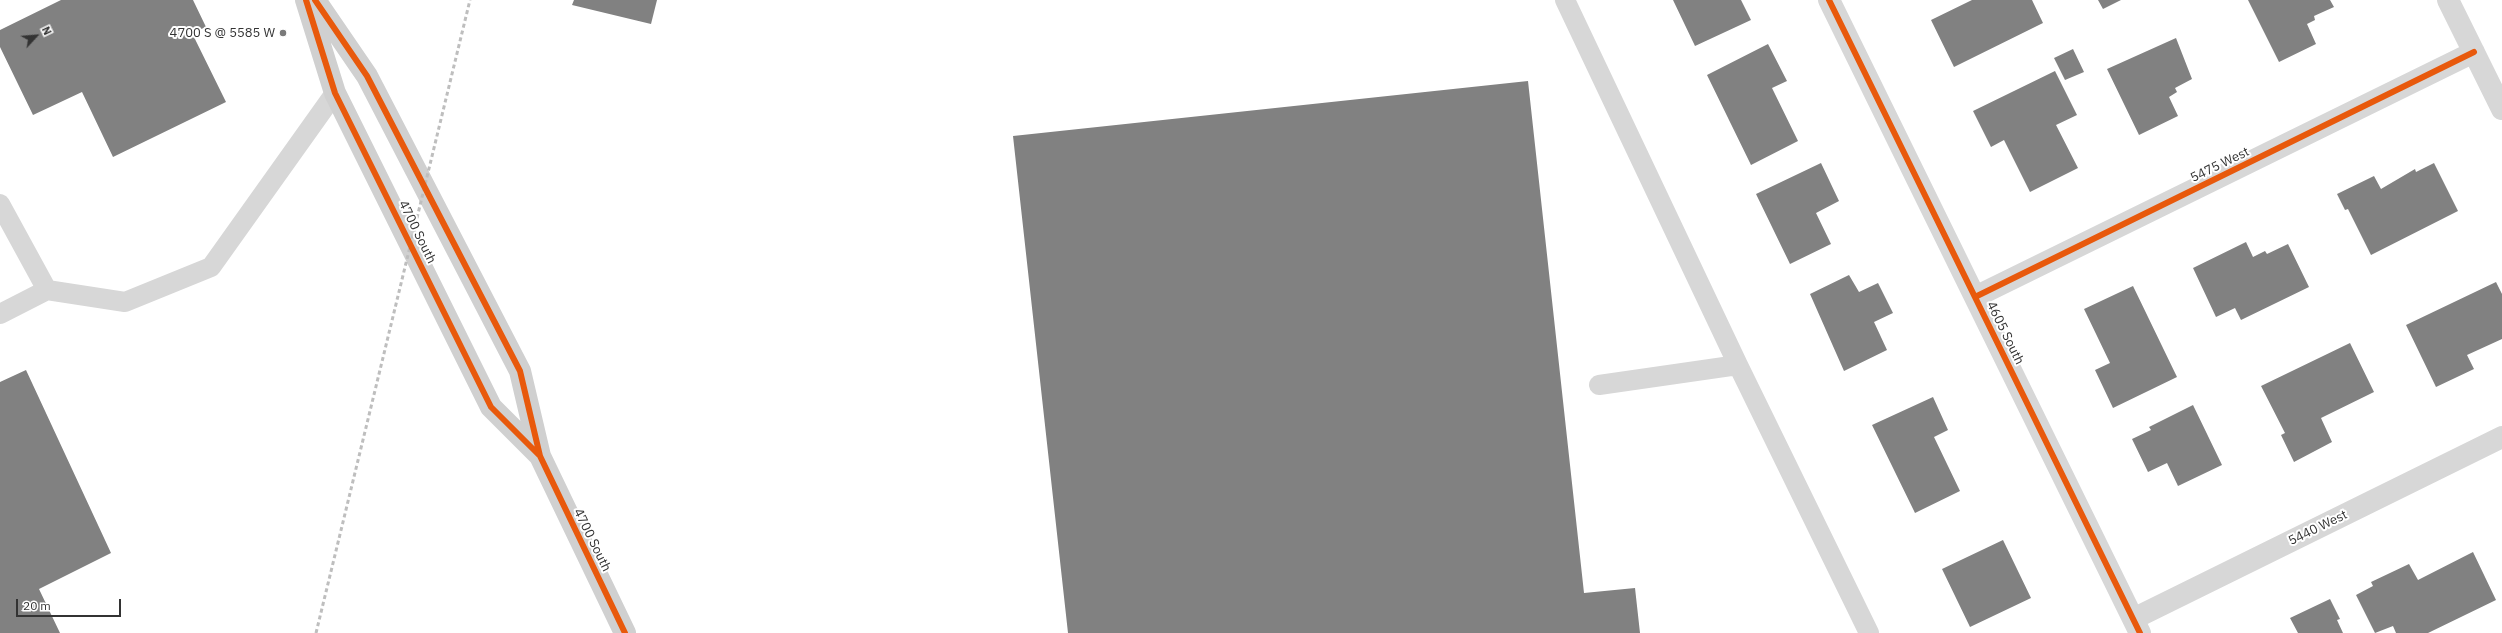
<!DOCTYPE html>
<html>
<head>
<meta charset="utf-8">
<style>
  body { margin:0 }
  #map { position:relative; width:2502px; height:633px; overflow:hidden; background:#fff; font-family:"IBM Plex Sans",sans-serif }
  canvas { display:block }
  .north { position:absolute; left:16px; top:16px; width:40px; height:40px; -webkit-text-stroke:3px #fff; paint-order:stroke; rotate:64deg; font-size:11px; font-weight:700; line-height:16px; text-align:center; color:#333 }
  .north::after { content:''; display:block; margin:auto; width:14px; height:18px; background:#333; clip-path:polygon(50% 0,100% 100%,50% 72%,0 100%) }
  .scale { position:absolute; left:16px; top:599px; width:105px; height:18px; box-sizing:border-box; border:2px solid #333; border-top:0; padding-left:5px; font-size:12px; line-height:14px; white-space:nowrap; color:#333; -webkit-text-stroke:3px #fff; paint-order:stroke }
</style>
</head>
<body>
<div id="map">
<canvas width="2502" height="633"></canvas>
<div class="north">N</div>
<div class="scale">20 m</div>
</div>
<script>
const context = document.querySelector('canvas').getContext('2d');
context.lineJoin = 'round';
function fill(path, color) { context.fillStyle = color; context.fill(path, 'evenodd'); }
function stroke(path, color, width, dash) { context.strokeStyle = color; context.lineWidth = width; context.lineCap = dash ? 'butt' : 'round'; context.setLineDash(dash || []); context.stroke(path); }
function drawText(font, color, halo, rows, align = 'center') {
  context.font = font + ' "IBM Plex Sans",sans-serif'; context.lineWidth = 4; context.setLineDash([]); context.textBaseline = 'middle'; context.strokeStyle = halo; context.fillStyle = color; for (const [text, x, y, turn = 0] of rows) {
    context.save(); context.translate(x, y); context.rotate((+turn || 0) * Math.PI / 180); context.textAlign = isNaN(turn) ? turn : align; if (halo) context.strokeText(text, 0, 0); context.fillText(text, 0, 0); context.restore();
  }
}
fill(new Path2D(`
  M61,0H193L206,27L192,33L226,102L113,157L82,92L33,115L0,47V30Z
  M574,0H657L651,24L572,5Z
  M1673,0H1741L1751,20L1695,46Z
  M1972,0H2032L2043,23L1954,67L1931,20Z
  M2098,0H2121L2103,9Z
  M2248,0H2330L2334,7L2314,16L2315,20L2307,24L2316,44L2279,62Z
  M2176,38L2192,79L2175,88L2177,92L2169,97L2178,116L2139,135L2107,69Z
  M1768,44L1787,81L1772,88L1798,141L1751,165L1707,75Z
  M2073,49L2084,72L2065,80L2054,58Z
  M2055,71L2077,115L2056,125L2078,168L2030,192L2004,140L1991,147L1973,111Z
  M1528,81L1584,593L1635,588L1640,633H1068L1013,136Z
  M1821,163L1839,201L1816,213L1831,244L1790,264L1756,194Z
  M2434,163L2458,211L2371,255L2348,209L2345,210L2337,194L2374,176L2381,189L2415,169L2416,172Z
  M2246,242L2253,257L2265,251L2267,254L2288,244L2309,287L2241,320L2235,308L2216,317L2193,268Z
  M1849,275L1859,292L1878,283L1893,313L1874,322L1887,350L1844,371L1810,294Z
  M2496,282L2502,294V339L2467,355L2474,369L2436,387L2406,325Z
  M2133,286L2177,377L2113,408L2095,370L2110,363L2084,309Z
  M2350,343L2374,392L2321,418L2332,442L2294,462L2281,435L2285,433L2261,386Z
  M26,370L111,553L39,589L60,633H0V382Z
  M1933,397L1948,430L1934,437L1960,491L1915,513L1872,425Z
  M2193,405L2222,465L2178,486L2167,463L2148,472L2132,439L2151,430L2149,427Z
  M2003,540L2031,598L1970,627L1942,569Z
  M2473,552L2496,600L2428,633H2396L2393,626L2375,633L2356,595L2373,586L2371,582L2409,564L2418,580Z
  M2330,599L2340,619L2337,620L2343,633H2298L2290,618Z`), '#818181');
stroke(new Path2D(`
  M1565,0L1738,365L1869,633
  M0,204L47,290L125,302L211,267L335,93
  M0,314L47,290
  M1599,385L1738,365`), '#d7d7d7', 20);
stroke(new Path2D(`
  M1829,0L2140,633
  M2448,0L2502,109
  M1975,297L2474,52
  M2133,619L2502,437`), '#d7d7d7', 22);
stroke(new Path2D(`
  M306,0L335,93L491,407L540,456
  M315,0L367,76L520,371L540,456L625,633`), '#d0d0d0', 22);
stroke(new Path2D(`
  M316,633L470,0`), '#bebebe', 3, [4, 3]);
stroke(new Path2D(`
  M306,0L335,93L491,407L539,455
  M315,0L367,76L520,371L540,456L625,633
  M1829,0L2140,633
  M1975,297L2474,52`), '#e8590c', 6);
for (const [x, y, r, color] of [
  [283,33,4,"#7a7a7a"]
]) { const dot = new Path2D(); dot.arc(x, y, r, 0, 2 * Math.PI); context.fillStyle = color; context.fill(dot); stroke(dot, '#fff', 1.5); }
drawText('13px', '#333', '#fff', [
  ["4700 S @ 5585 W",275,33]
], 'right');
drawText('13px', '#333', '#fff', [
  ["5475 West",2220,165,-26],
  ["4700 South",417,232,64],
  ["4605 South",2005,333,64],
  ["5440 West",2318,528,-26],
  ["4700 South",592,540,64]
]);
</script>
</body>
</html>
